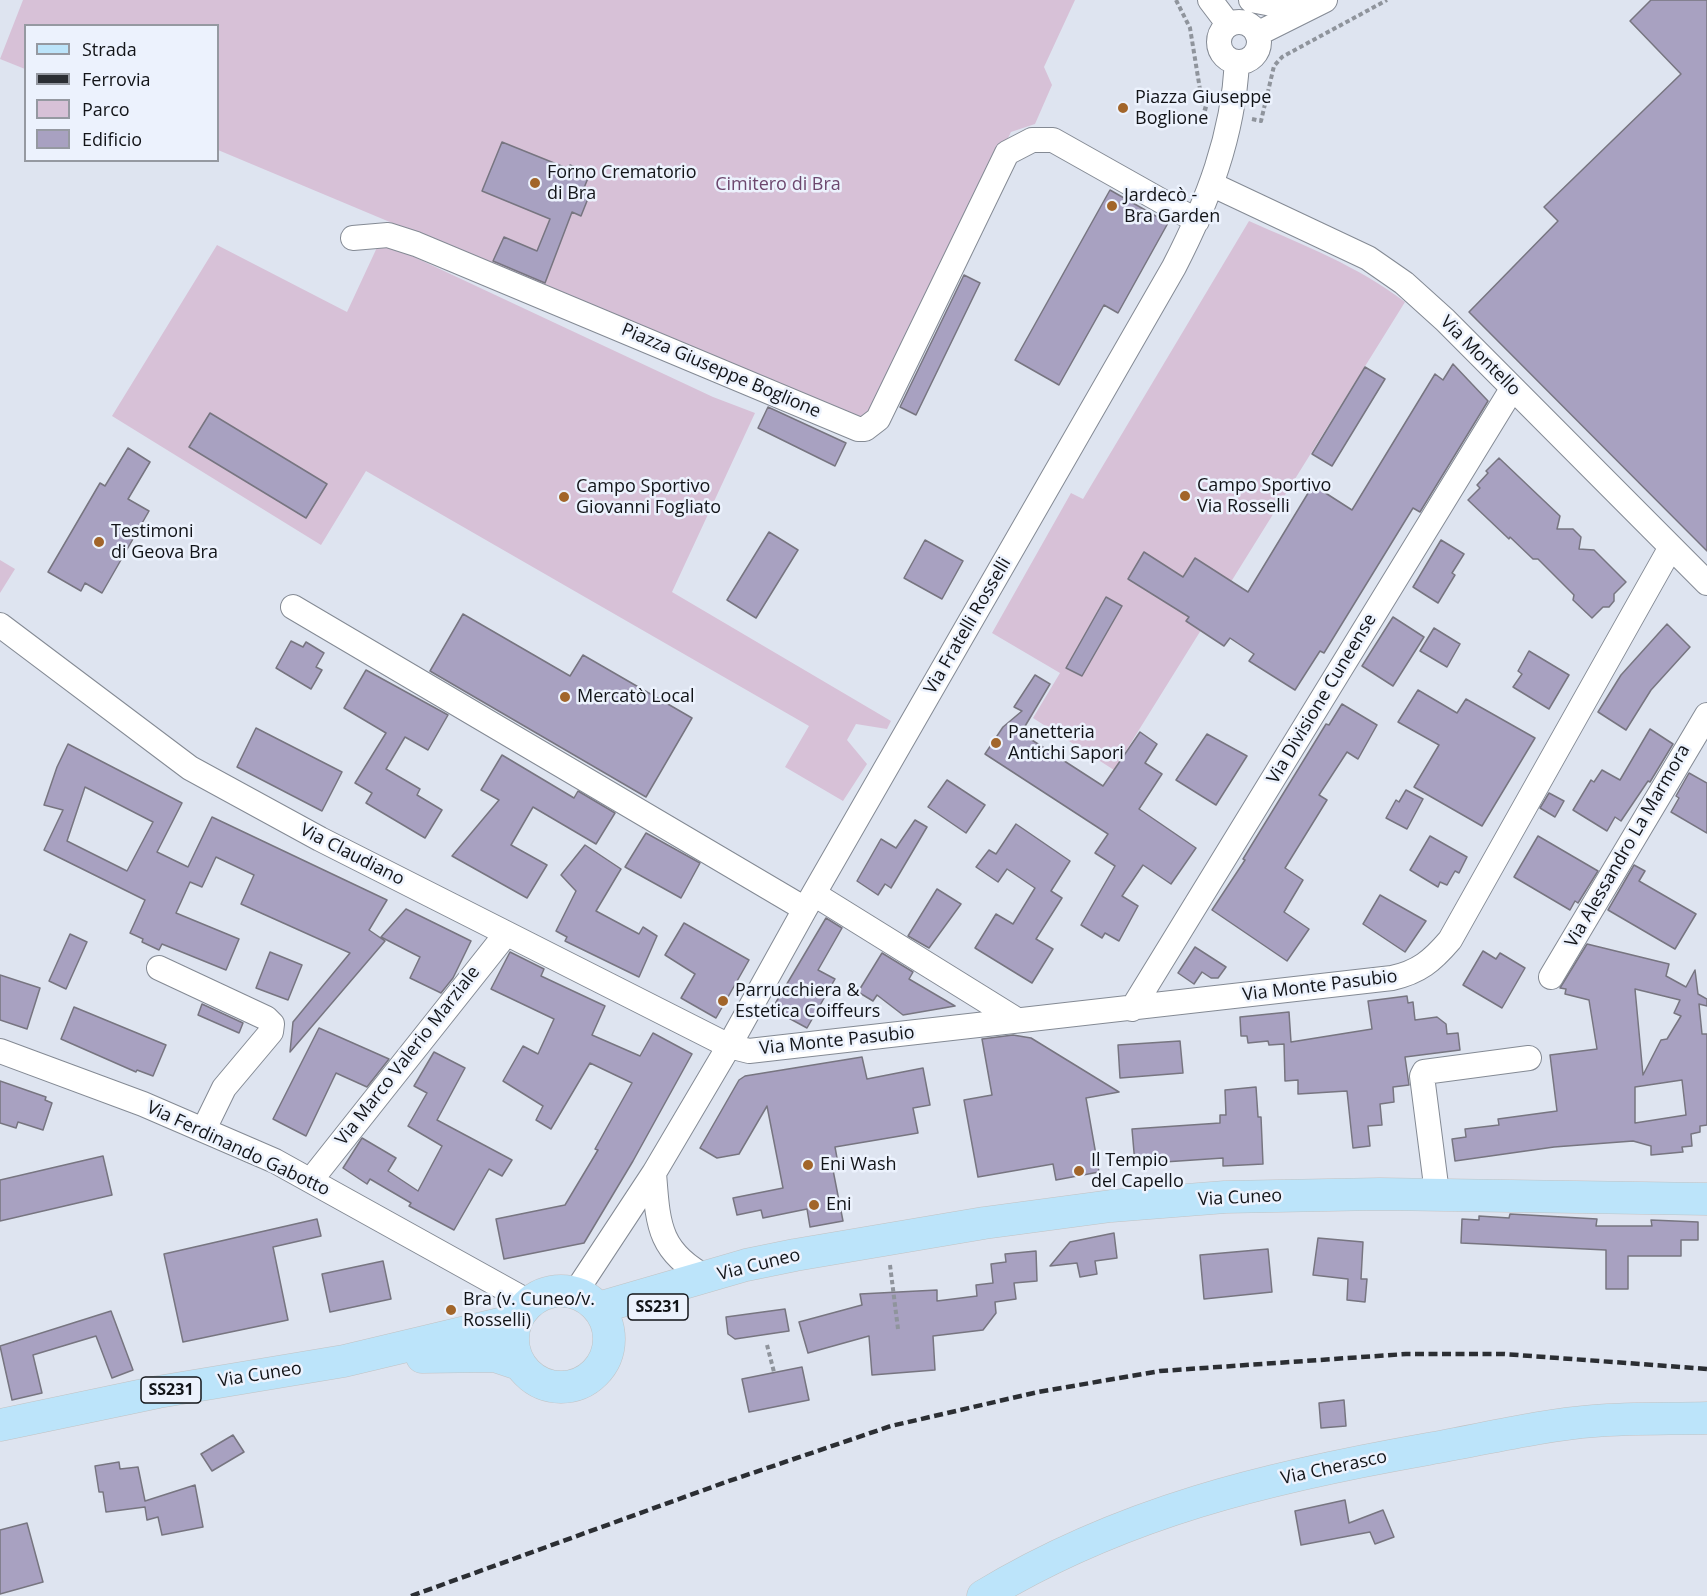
<!DOCTYPE html>
<html>
<head>
<meta charset="utf-8">
<style>
  body { margin:0 }
  #map { position:relative; width:1707px; height:1596px; overflow:hidden; background:#dee4f0; font-family:"Open Sans",sans-serif }
  canvas { display:block }
  .legend { position:absolute; left:24px; top:24px; width:195px; height:138px; box-sizing:border-box; background:#ecf2fd; border:2px solid #9599a1; margin:0; padding:8px 10px; list-style:none; font-size:18px; color:#121418 }
  .legend li { display:flex; align-items:center; gap:12px; height:30px }
  .legend b { width:30px; border:2px solid #9599a1 }
</style>
</head>
<body>
<div id="map">
<canvas width="1707" height="1596"></canvas>
<ul class="legend">
<li><b style="height:8px;background:#bce4fa"></b>Strada</li>
<li><b style="height:8px;background:#2b2e33"></b>Ferrovia</li>
<li><b style="height:16px;background:#d7c1d7"></b>Parco</li>
<li><b style="height:16px;background:#a8a1c1"></b>Edificio</li>
</ul>
</div>
<script>
const context = document.querySelector('canvas').getContext('2d');
context.lineJoin = 'round';
function fill(path, color) { context.fillStyle = color; context.fill(path, 'evenodd'); }
function stroke(path, color, width, dash) { context.strokeStyle = color; context.lineWidth = width; context.lineCap = dash ? 'butt' : 'round'; context.setLineDash(dash || []); context.stroke(path); }
function drawText(font, color, halo, rows, align = 'center') {
  context.font = font + ' "Open Sans",sans-serif'; context.lineWidth = 5; context.setLineDash([]); context.textBaseline = 'middle'; context.strokeStyle = halo; context.fillStyle = color; for (const [text, x, y, turn = 0] of rows) {
    context.save(); context.translate(x, y); context.rotate((+turn || 0) * Math.PI / 180); context.textAlign = isNaN(turn) ? turn : align; if (halo) context.strokeText(text, 0, 0); context.fillText(text, 0, 0); context.restore();
  }
}
fill(new Path2D(`
  M23,0H1075L1044,67L1052,85L1035,124L1011,132L867,422L218,150V26H26L25,69L0,59Z
  M1249,221C1303,245 1358,266 1405,302L1114,770L1033,718L1060,673L992,633L1071,493L1083,499Z
  M380,241L713,397L755,413L672,592L891,721L887,729L856,724L847,740L867,764L843,801L785,767L809,726L366,471L321,545L112,416L217,245L347,312Z
  M0,560L15,569L0,593Z`), '#d7c1d7');
const building = new Path2D(`
  M1651,0H1707V551L1469,312L1558,221L1544,207L1681,74L1630,21Z
  M502,142L569,169L570,165L590,173L582,193L589,196L581,216L572,212L545,283L493,261L504,237L537,251L550,219L482,191Z
  M1110,190L1168,223L1118,313L1104,305L1059,385L1015,360Z
  M964,275L980,283L916,415L900,407Z
  M1453,364L1488,401L1420,512L1413,508L1324,653L1320,651L1295,690L1249,661L1254,654L1230,638L1224,646L1186,621L1189,617L1128,579L1144,552L1183,577L1195,558L1248,592L1313,485L1352,510L1435,374L1443,380Z
  M1365,367L1385,379L1332,466L1312,454Z
  M768,407L846,443L835,466L758,428Z
  M210,413L327,484L306,518L189,447Z
  M128,448L150,462L128,499L149,511L102,593L85,583L81,591L48,572L100,483L105,486Z
  M1499,458L1560,516L1557,529H1573L1581,537L1579,549L1594,550L1626,582L1614,594V601L1609,607H1603L1592,618L1573,600L1574,595L1538,559H1533L1510,537L1509,539L1468,500L1480,488L1477,485L1488,473L1486,471Z
  M769,532L798,550L756,618L727,600Z
  M925,540L963,561L942,599L904,578Z
  M1441,540L1464,554L1452,573L1455,575L1438,603L1413,587Z
  M1106,597L1122,606L1082,676L1066,668Z
  M463,614L570,676L583,655L692,718L646,797L430,671Z
  M1393,617L1424,637L1393,686L1362,666Z
  M1667,624L1690,647L1651,690L1626,730L1598,712L1621,675Z
  M1434,628L1460,644L1447,667L1420,651Z
  M291,641L303,647L306,642L324,653L316,667L322,670L311,689L276,668Z
  M1529,651L1569,675L1549,709L1513,687L1522,674L1518,671Z
  M366,670L448,715L428,750L405,737L386,769L420,789L417,795L442,810L425,838L366,803L372,793L355,783L386,733L344,708Z
  M1035,675L1050,684L1021,733L1103,786L1140,732L1157,744L1145,763L1162,774L1139,809L1196,848L1171,884L1143,865L1122,896L1138,906L1119,941L1105,933L1102,938L1081,925L1115,866L1095,853L1108,834L985,754L1003,727L1022,711L1014,707Z
  M1418,690L1457,713L1466,699L1535,738L1482,826L1414,787L1439,745L1398,722Z
  M1342,704L1377,725L1358,759L1347,752L1319,795L1327,800L1285,868L1303,880L1284,912L1309,929L1287,961L1212,910L1245,860L1243,859L1326,724L1329,725Z
  M256,728L342,772L322,811L237,767Z
  M1650,729L1673,744L1650,782L1648,781L1621,821L1615,817L1607,831L1573,810L1591,780L1594,782L1602,770L1620,780Z
  M1207,734L1247,756L1216,805L1176,780Z
  M68,744L182,803L157,852L188,867L212,817L387,900L369,930L385,941L290,1052L293,1022L350,953L241,904L254,875L216,857L202,887L190,882L176,913L239,939L226,970L162,944L159,950L142,942L143,939L130,933L145,900L44,850L63,810L44,805L57,767ZM85,787L153,822L127,871L67,841Z
  M502,755L574,798L578,791L615,813L596,844L533,807L511,845L547,865L527,898L452,856L499,800L481,790Z
  M1689,773L1707,783V833L1671,812L1679,798L1676,796Z
  M947,780L985,805L966,833L928,807Z
  M1406,790L1423,799L1407,829L1386,818L1396,800L1399,802Z
  M1549,793L1564,801L1555,817L1540,808Z
  M915,820L927,827L891,888L885,884L878,895L857,881L881,839L896,848Z
  M1016,824L1070,861L1051,891L1062,898L1036,939L1053,949L1032,983L975,948L996,914L1013,924L1035,888L1007,869L998,882L976,867L989,850L996,854Z
  M646,833L700,863L681,898L625,867Z
  M1430,836L1467,857L1459,873L1455,871L1447,885L1440,882L1438,887L1410,870Z
  M1538,836L1598,871L1578,903L1575,901L1570,910L1514,877Z
  M585,845L621,869L596,911L639,934L643,927L657,936L639,977L565,941L567,937L556,931L576,891L561,875Z
  M1634,865L1645,871L1639,881L1696,914L1675,949L1608,910Z
  M937,889L961,904L929,948L908,936Z
  M1380,895L1426,921L1405,952L1363,924Z
  M406,909L471,941L453,978L441,993L410,978L420,957L381,937Z
  M826,918L842,928L818,970L835,979L807,1028L772,1009Z
  M684,923L749,960L716,1018L681,998L695,974L665,955Z
  M70,934L87,942L66,989L49,981Z
  M1587,944L1669,964L1666,976L1686,987L1695,970L1698,994L1707,999V1006L1699,1004L1702,1034H1707V1125L1700,1126V1132L1691,1134L1692,1146L1682,1147L1683,1152L1651,1155V1146L1633,1141L1554,1147L1455,1161L1452,1139L1466,1137L1465,1129L1499,1125L1498,1119L1557,1111L1550,1055L1597,1049L1589,1000L1565,994L1566,989L1560,988ZM1635,989L1680,1000L1674,1013L1681,1016L1667,1039L1661,1040L1643,1075ZM1682,1080L1686,1115L1635,1123V1087Z
  M1195,947L1226,967L1218,978H1211L1202,972L1194,984L1178,973Z
  M1483,951L1496,959L1500,953L1525,968L1502,1008L1463,985Z
  M270,952L302,965L288,1000L256,988Z
  M510,952L544,969L541,976L605,1006L592,1035L640,1056L653,1033L692,1054L633,1161L584,1243L504,1259L496,1219L565,1205L598,1150L595,1149L632,1083L590,1063L551,1129L536,1120L543,1106L503,1081L523,1046L538,1054L554,1019L491,989Z
  M882,953L913,972L909,979L955,1006L903,1015L877,995L873,1001L858,992Z
  M0,975L40,988L27,1029L0,1020Z
  M1407,996L1408,1003L1413,1002L1415,1020L1437,1017L1446,1024L1447,1034L1458,1033L1460,1050L1405,1057L1409,1085L1393,1087L1394,1102L1380,1104L1382,1125L1368,1126L1370,1146L1353,1148L1347,1091L1298,1094V1080L1285,1081L1284,1044L1269,1045L1268,1041L1248,1043L1247,1036H1241L1240,1017L1289,1012L1291,1042L1372,1029L1368,1001Z
  M202,1004L243,1023L239,1033L198,1015Z
  M74,1007L166,1045L153,1076L137,1070L136,1072L61,1039Z
  M319,1028L389,1059L367,1087L336,1073L306,1136L273,1119Z
  M1013,1035L1031,1038L1119,1092L1086,1098L1099,1172L1056,1180L1053,1164L978,1177L964,1100L992,1095L982,1039Z
  M1180,1041L1183,1073L1120,1078L1118,1045Z
  M434,1052L465,1068L437,1120L512,1160L502,1176L489,1169L454,1230L409,1206L411,1203L370,1179L367,1184L343,1168L362,1138L396,1158L388,1171L418,1191L442,1146L408,1126L427,1093L414,1086Z
  M862,1057L867,1079L923,1068L930,1105L913,1108L918,1133L835,1147L839,1169L833,1170L843,1221L810,1227L807,1209L763,1218L761,1210L737,1215L733,1198L783,1188L767,1106L739,1154L717,1158L700,1148L739,1080L745,1076Z
  M0,1081L46,1097L45,1100L52,1103L43,1130L18,1122L16,1128L0,1123Z
  M1256,1087L1258,1117H1261L1263,1164L1223,1166V1158L1135,1164L1132,1129L1220,1123V1115H1226L1225,1090Z
  M103,1156L112,1195L0,1221V1180Z
  M1510,1214L1597,1219L1596,1226H1652L1651,1220L1698,1222V1240H1681V1256H1628V1289H1606V1250L1461,1243L1462,1219L1479,1220V1216L1509,1218Z
  M317,1219L321,1236L273,1247L288,1320L183,1342L164,1254Z
  M1114,1233L1117,1258L1095,1261L1097,1274L1080,1277L1077,1263L1050,1266L1070,1242Z
  M1318,1238L1363,1242L1361,1279H1367L1365,1302L1347,1300L1348,1279L1313,1275Z
  M1268,1249L1272,1292L1204,1299L1200,1255Z
  M1036,1251L1037,1281L1014,1283L1016,1299L995,1302L996,1313L983,1330L933,1336L935,1370L872,1375L869,1336L808,1353L799,1322L862,1305L860,1294L937,1290V1301L977,1296L976,1285L993,1283L991,1264L1006,1262L1005,1254Z
  M383,1261L391,1299L330,1312L322,1274Z
  M785,1309L789,1331L735,1339L728,1334L726,1317Z
  M111,1311L133,1370L112,1378L96,1336L33,1355L42,1393L12,1400L0,1346Z
  M802,1367L809,1400L749,1412L742,1379Z
  M1344,1400L1346,1426L1321,1428L1319,1403Z
  M233,1435L244,1452L212,1471L201,1454Z
  M119,1462L120,1469L138,1467L145,1501L195,1485L203,1527L162,1535L158,1517L147,1520L145,1507L106,1512L103,1492H99L95,1466Z
  M1345,1500L1349,1523L1383,1510L1394,1537L1375,1544L1370,1532L1301,1545L1295,1511Z
  M27,1523L43,1582L0,1594V1530Z`);
fill(building, '#a8a1c1');
stroke(building, '#777580', 1.5);
const minor = new Path2D(`
  M1210,0L1229,25
  M1251,0L1272,4L1312,3
  M1219 42a20 20 0 1 1 40 0a20 20 0 1 1-40 0Z
  M1257,34L1325,0
  M1213,185L1368,258L1404,283L1445,320L1707,583
  M353,238L388,235L416,244L858,429H865L878,419L1007,153L1032,140H1053L1197,221
  M293,607L805,909
  M0,625L190,768L320,839L729,1046L749,1051L1392,978C1419,972 1432,961 1450,940L1671,547
  M814,894L1017,1020
  M159,968L266,1018L272,1024L271,1032L224,1088L204,1129
  M1551,977L1707,715
  M1132,1009L1512,389
  M0,1051L143,1104L275,1161L529,1302
  M654,1173C658,1224 658,1252 708,1278
  M311,1180L506,934
  M1437,1193L1422,1076L1424,1072L1529,1058
  M575,1293L654,1173L729,1046L805,909L1174,267C1208,201 1233,136 1237,62`);
const major = new Path2D(`
  M513 1339a48 48 0 1 1 96 0a48 48 0 1 1-96 0Z
  M598,1308L746,1265L795,1255L984,1223L1111,1206L1225,1197L1380,1194L1707,1199
  M422,1357L495,1356L519,1364
  M0,1425L158,1392L344,1361L516,1320
  M983,1596C1122,1512 1269,1477 1428,1449C1480,1440 1541,1425 1594,1421C1631,1418 1669,1419 1707,1418`);
stroke(minor, '#848a94', 26);
stroke(major, '#c1c2c3', 33);
stroke(new Path2D(`
  M1176,0L1190,28L1203,108L1210,110
  M1252,119L1261,121L1274,66L1282,57L1387,0
  M890,1265L898,1329
  M767,1345L774,1372`), '#8f949c', 4, [4.5, 3]);
stroke(minor, '#fff', 24);
stroke(major, '#bce4fa', 32);
stroke(new Path2D(`
  M411,1596L726,1482L891,1426L1038,1392L1160,1371L1406,1354H1504L1707,1369`), '#2b2e33', 4.5, [9, 4.5]);
for (const [x, y, r, color] of [
  [1123,108,6,"#a2652a"],
  [535,183,6,"#a2652a"],
  [1112,206,6,"#a2652a"],
  [1185,496,6,"#a2652a"],
  [564,497,6,"#a2652a"],
  [99,542,6,"#a2652a"],
  [565,697,6,"#a2652a"],
  [996,743,6,"#a2652a"],
  [723,1001,6,"#a2652a"],
  [808,1165,6,"#a2652a"],
  [1079,1171,6,"#a2652a"],
  [814,1205,6,"#a2652a"],
  [451,1310,6,"#a2652a"]
]) { const dot = new Path2D(); dot.arc(x, y, r, 0, 2 * Math.PI); context.fillStyle = color; context.fill(dot); stroke(dot, '#ecf2fd', 2); }
for (const [x, y, w] of [
  [658,1307,60],
  [171,1390,60]
]) { const box = new Path2D(); box.roundRect(x - w / 2, y - 13, w, 26, 4.5); context.fillStyle = '#ecf2fd'; context.fill(box); stroke(box, '#121418', 1.5); }
drawText('bold 16px', '#121418', null, [
  ["SS231",658,1307],
  ["SS231",171,1390]
]);
drawText('18px', '#121418', '#ecf2fd', [
  ["Piazza Giuseppe",1135,98],
  ["Boglione",1135,119],
  ["Forno Crematorio",547,173],
  ["di Bra",547,194],
  ["Jardecò -",1124,196],
  ["Bra Garden",1124,217],
  ["Campo Sportivo",1197,486],
  ["Via Rosselli",1197,507],
  ["Campo Sportivo",576,487],
  ["Giovanni Fogliato",576,508],
  ["Testimoni",111,532],
  ["di Geova Bra",111,553],
  ["Mercatò Local",577,697],
  ["Panetteria",1008,733],
  ["Antichi Sapori",1008,754],
  ["Parrucchiera &",735,991],
  ["Estetica Coiffeurs",735,1012],
  ["Il Tempio",1091,1161],
  ["del Capello",1091,1182],
  ["Eni Wash",820,1165],
  ["Eni",826,1205],
  ["Bra (v. Cuneo/v.",463,1300],
  ["Rosselli)",463,1321]
], 'left');
drawText('18px', '#6d476e', '#ecf2fd', [
  ["Cimitero di Bra",778,185]
]);
drawText('18px', '#121418', '#ecf2fd', [
  ["Via Montello",1480,356,45],
  ["Piazza Giuseppe Boglione",721,371,23],
  ["Via Fratelli Rosselli",968,626,-60],
  ["Via Divisione Cuneense",1322,699,-59],
  ["Via Alessandro La Marmora",1628,846,-60],
  ["Via Claudiano",352,855,27],
  ["Via Monte Pasubio",1320,986,-7],
  ["Via Monte Pasubio",837,1041,-6],
  ["Via Marco Valerio Marziale",408,1056,-52],
  ["Via Ferdinando Gabotto",238,1149,25],
  ["Via Cuneo",1240,1198,-3],
  ["Via Cuneo",759,1265,-14],
  ["Via Cuneo",260,1375,-9],
  ["Via Cherasco",1334,1468,-12]
]);
</script>
</body>
</html>
